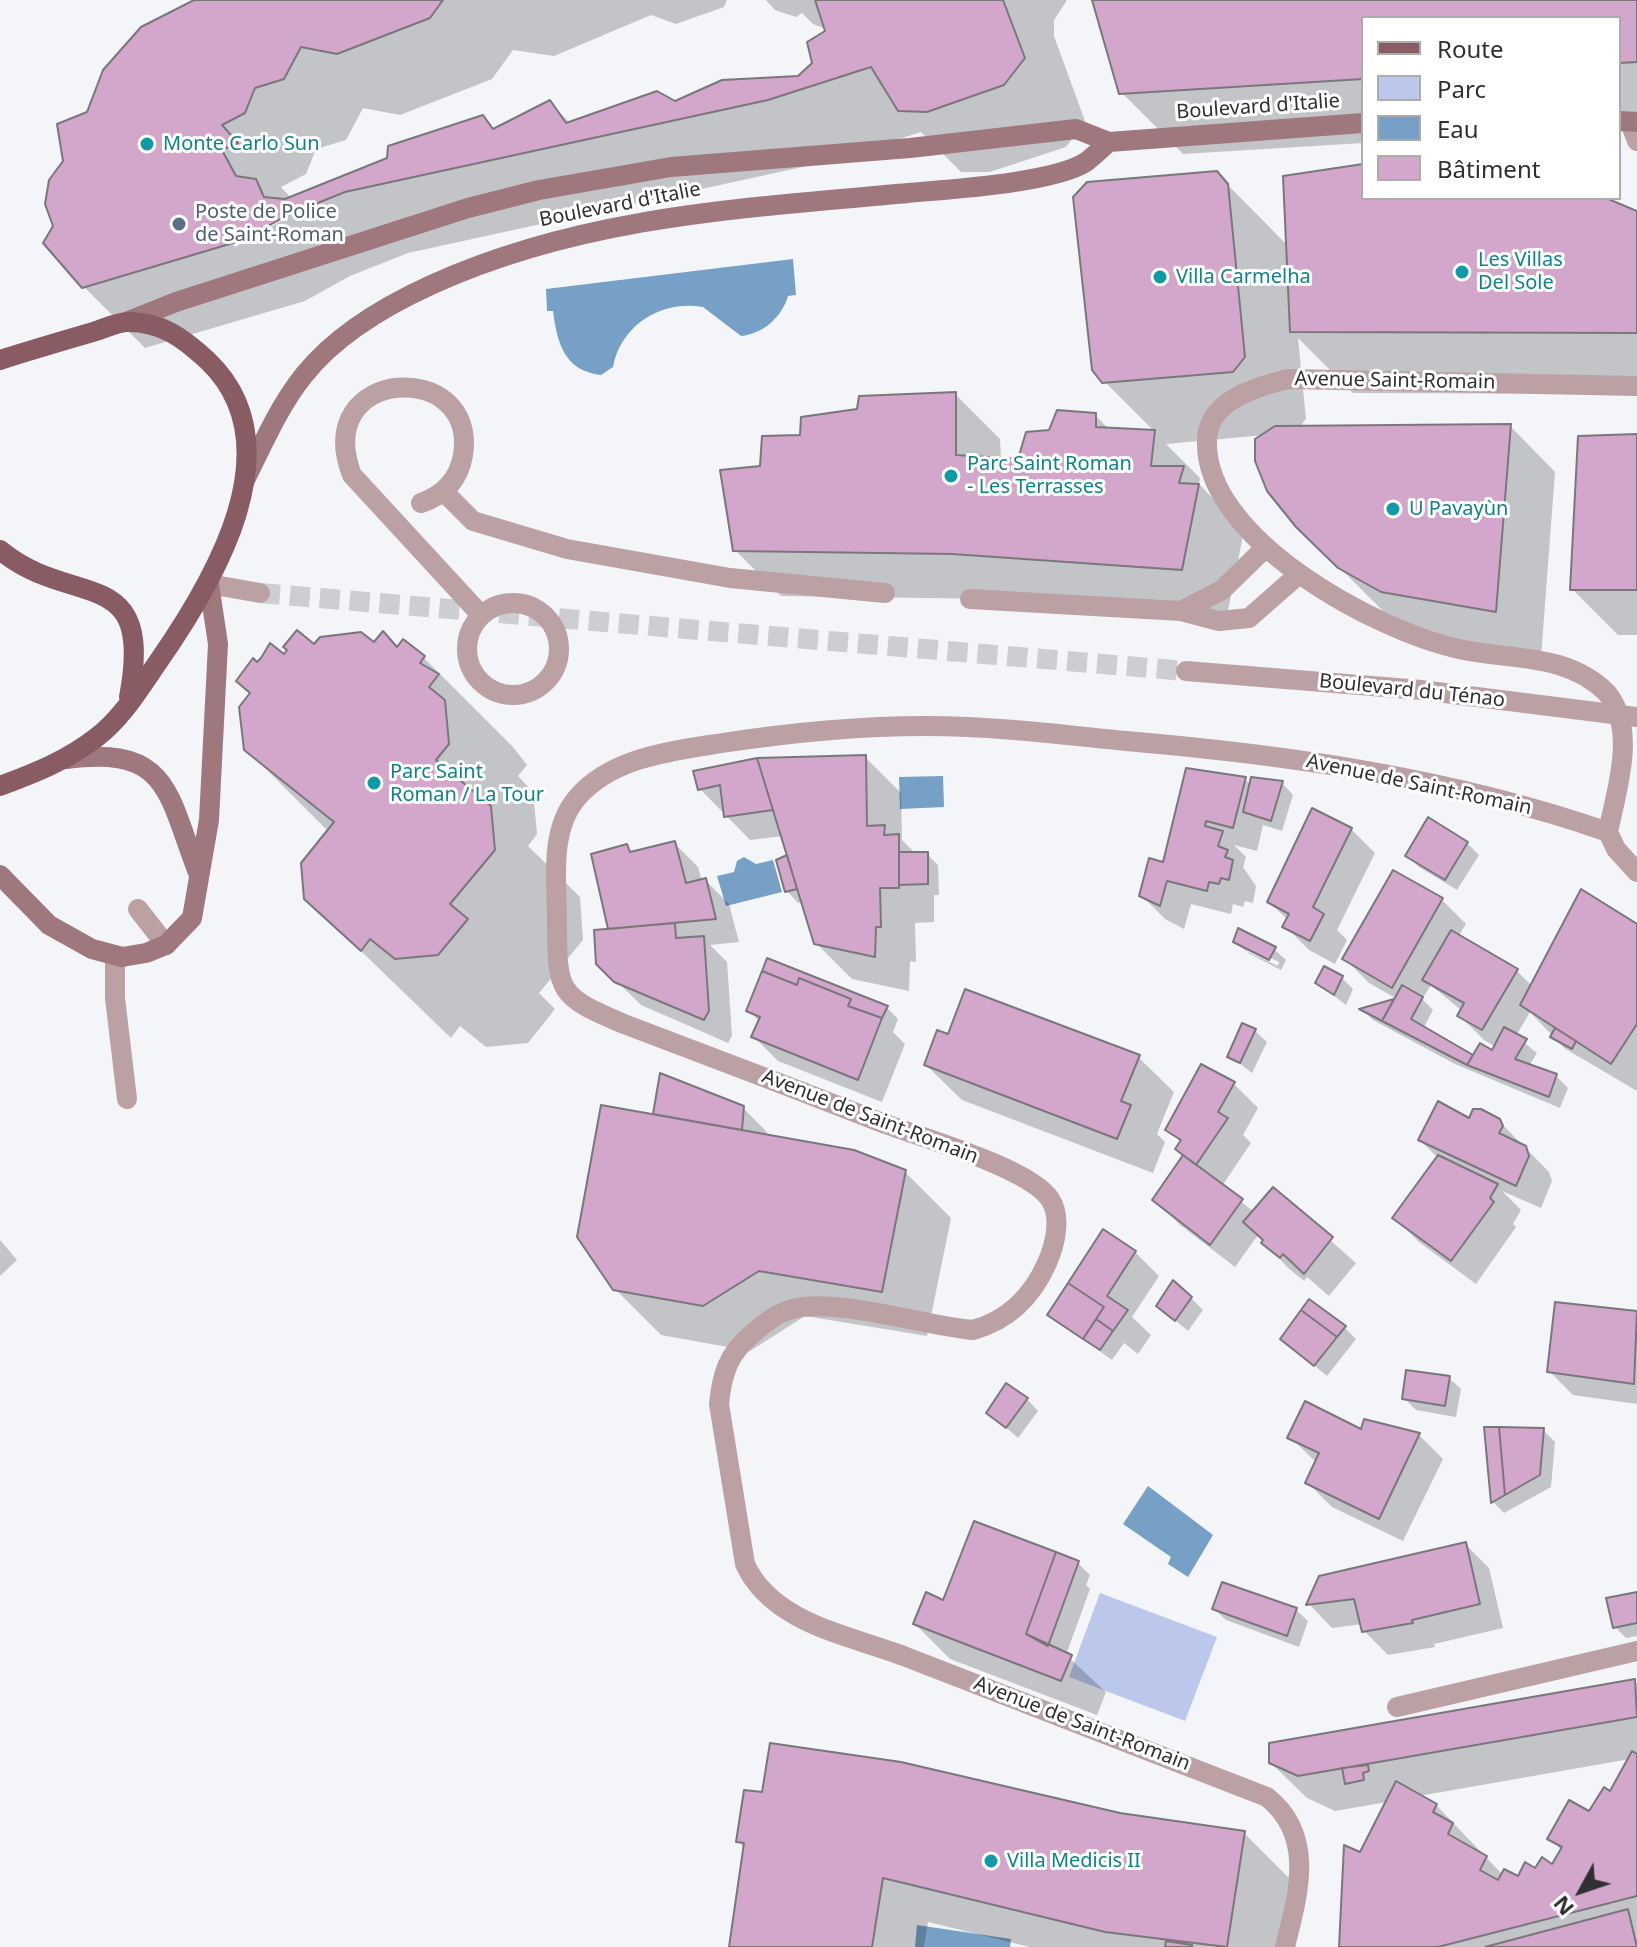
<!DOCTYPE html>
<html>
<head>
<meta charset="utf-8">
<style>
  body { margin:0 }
  #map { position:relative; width:1637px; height:1947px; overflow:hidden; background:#f3f5f9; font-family:"Noto Sans",sans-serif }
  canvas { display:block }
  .legend { position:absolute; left:1361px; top:16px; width:260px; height:184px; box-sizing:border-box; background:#fff; border:2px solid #acacad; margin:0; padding:10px 14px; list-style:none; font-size:24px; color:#2f3032 }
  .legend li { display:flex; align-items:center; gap:16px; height:40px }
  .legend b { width:40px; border:2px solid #acacad }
  .north { position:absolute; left:1541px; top:1851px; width:80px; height:80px; -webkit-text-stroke:6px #fff; paint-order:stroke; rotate:230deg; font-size:22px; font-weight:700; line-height:32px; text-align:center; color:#2f3032 }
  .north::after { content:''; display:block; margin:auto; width:28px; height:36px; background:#2f3032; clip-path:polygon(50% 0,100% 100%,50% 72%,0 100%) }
</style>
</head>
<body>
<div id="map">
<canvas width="1637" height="1947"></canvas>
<ul class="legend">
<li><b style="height:10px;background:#895b63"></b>Route</li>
<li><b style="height:22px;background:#bcc7ec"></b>Parc</li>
<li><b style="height:22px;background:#77a0c7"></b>Eau</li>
<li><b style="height:22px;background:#d3a6cb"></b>Bâtiment</li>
</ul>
<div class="north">N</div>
</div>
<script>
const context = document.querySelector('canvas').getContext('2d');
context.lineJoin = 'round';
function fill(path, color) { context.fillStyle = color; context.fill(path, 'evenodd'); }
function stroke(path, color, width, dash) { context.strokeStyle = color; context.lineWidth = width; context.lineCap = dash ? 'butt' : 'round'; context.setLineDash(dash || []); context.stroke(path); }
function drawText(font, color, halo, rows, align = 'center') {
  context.font = font + ' "Noto Sans",sans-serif'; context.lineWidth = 6; context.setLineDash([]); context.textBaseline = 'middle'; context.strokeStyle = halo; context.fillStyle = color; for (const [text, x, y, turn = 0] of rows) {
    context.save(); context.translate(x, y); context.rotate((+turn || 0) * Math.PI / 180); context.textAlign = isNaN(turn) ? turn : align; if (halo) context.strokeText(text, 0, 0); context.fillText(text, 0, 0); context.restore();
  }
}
fill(new Path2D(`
  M1100,1593L1217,1637L1185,1721L1069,1677Z`), '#bcc7ec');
fill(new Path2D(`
  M793,259L796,295L788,296C782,317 763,334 741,336L703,307C661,300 621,325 613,367L601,375C564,371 557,342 553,311H547L546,289Z
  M943,776L944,807L900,809L899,777Z
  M744,857L756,864L773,860L782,892L726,906L717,876L734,872L737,861Z
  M1148,1486L1213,1535L1188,1577L1168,1564L1171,1557L1123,1524Z
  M917,1925L1011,1939L1010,1947H915Z`), '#77a0c7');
fill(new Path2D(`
  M196,0H727L724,7L676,24L651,15L554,56L513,50L492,79L400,115L363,108L346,140L316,149L306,174L281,187L292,199L482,117L495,130L550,102L571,124L799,78L815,63L826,29L813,24L802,13L796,17L775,10L766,0H1067L1054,20V36L1085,121L1066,147L990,172H961L921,132L830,161L408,253L350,276L305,301L145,348L83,286L55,227L65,162L89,113ZM280,217L283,220L235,247L233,243Z
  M1094,0H1637V127L1619,128V18H1363V143L1183,154L1121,92Z
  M1363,166V198H1600L1637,214V394L1353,393L1298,338L1306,419L1299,428L1510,426L1555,472L1541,657L1429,637L1386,614L1297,525L1265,435L1166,444L1200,478L1199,484L1244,531L1227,615L999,599L781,596L735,550L762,468L801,437L955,394L1000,439L1001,460L1020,461L1051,432L1095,415L1110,430L1155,432L1104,381L1216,173L1288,246Z
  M1637,436V635H1618L1572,589Z
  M375,645L424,658L513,747L527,765L518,776L533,792L537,834L528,846L580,897L583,940L539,993L555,1009L528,1043L486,1047L460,1026L451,1038L306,898L329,832L246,749L258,665L314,647Z
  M865,757L901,793L902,840L916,854H927L938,865L939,895H934V922L915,923L916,962L910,961L909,991L852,979L816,943L803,902L798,903L787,891L789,857L783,836L750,840L700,789L696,773Z
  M1245,779L1251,785L1282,783L1293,795L1282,831L1263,825L1257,851L1234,845L1246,857L1243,867L1256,886L1253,903L1245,901L1243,907L1233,904L1231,914L1191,904L1184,929L1165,919L1141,895Z
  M1351,829L1375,853L1337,930L1347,940L1335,964L1309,950L1285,926L1288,920L1269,902Z
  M674,843L698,867L702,881L705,880L729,904L739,942L710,945L727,962L732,1036L728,1043L641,1005L598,963L610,930L627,846L633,853Z
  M1467,843L1479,855L1457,890L1419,867L1407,855Z
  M1393,872L1442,900L1466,924L1458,937L1517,971L1532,986L1637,926V1091L1564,1048L1530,1012L1516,1036L1537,1053L1529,1066L1556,1076L1568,1088L1560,1108L1455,1064L1373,1020L1363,1010L1399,1000L1369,983L1345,959ZM1431,985L1462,1011L1460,1016L1484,1040L1496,1047L1492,1052L1473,1058L1423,1029L1433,1010L1422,999Z
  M1236,942L1274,949L1286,960L1281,970L1248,953ZM1246,946L1279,962L1278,966L1246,951Z
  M1342,978L1353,989L1346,1005L1317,983Z
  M886,1007L898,1019L893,1032L905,1044L882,1102L778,1061L754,1037L760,1022L749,1011Z
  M1255,1031L1267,1042L1252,1073L1230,1056Z
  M949,1037L1138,1057L1174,1092L1157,1134L1165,1142L1153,1173L962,1100L926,1065Z
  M661,1075L742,1107L767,1132L766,1136L905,1172L951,1218L927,1336L805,1316L750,1351L661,1335L615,1289Z
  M1234,1084L1258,1108L1243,1135L1251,1143L1222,1186L1254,1212L1273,1190L1356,1263L1329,1296L1307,1277L1304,1281L1287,1267L1258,1235L1235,1267L1179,1224L1155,1200L1185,1156L1181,1143L1168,1129Z
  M1469,1121H1499L1549,1172L1552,1181L1541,1208L1502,1191L1521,1210L1513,1224L1516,1227L1476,1284L1419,1242L1395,1218L1438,1158L1420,1140Z
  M0,1240L17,1260L0,1276Z
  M1135,1252L1159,1276L1132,1317L1151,1335L1138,1354L1124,1343L1112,1360L1050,1315Z
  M1191,1298L1203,1310L1188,1331L1158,1306Z
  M1557,1304L1637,1313V1404L1573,1395L1549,1371Z
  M1344,1327L1356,1339L1327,1376L1283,1339Z
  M1449,1378L1461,1389L1456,1417L1416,1410L1404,1398Z
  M1027,1399L1038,1411L1018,1438L989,1412Z
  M1486,1429L1543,1430L1555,1442L1551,1487L1504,1513L1493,1502Z
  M1362,1432L1419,1435L1443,1459L1403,1541L1332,1507L1308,1483L1317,1463L1290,1437Z
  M1465,1544L1489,1568L1503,1628L1434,1644L1435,1647L1388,1655L1364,1631L1362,1624L1332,1628L1309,1604Z
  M1078,1563L1090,1575L1086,1585L1090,1589L1066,1655L1106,1692L1097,1715L950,1659L915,1624L944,1603Z
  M1637,1594V1636L1626,1638L1615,1627Z
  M1214,1609L1296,1610L1308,1621L1299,1647L1226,1620Z
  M1634,1682L1637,1684V1947H1340L1361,1855L1387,1802L1335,1811L1307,1798L1271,1763ZM1630,1759L1611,1793L1590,1814L1550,1838L1562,1851L1553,1867L1519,1879L1503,1875L1436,1805L1419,1796Z
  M1120,1815L1244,1833L1289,1878L1279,1947H1030L928,1922L924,1947H731L745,1849L738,1841Z`), '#0003');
const building = new Path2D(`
  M443,0L430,18L337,54L301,47L284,79L255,88L245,113L222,125L238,143L222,150L236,176L256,179L264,197L285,199L387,158L388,146L483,115L493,129L550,100L566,123L657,91L675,101L722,80L798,76L812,63L807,42L825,31L815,0H1003L1025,58L1004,85L927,112L898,111L871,67L768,100L345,192L288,215L243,240L82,288L43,243L53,226L45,204L49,180L63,161L57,124L87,112L103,70L141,27L194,0Z
  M1092,0H1637V62L1619,63V18H1363V79L1119,94Z
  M1363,164V198H1606L1637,211V333L1290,332L1283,176Z
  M1217,171L1228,184L1245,357L1233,372L1102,383L1092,370L1073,197L1087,182Z
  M956,392V455L1018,459L1026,432L1049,430L1057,410L1096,413V427L1155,430L1151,466H1184L1179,483L1199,484L1182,570L952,554L733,551L720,470L760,466L762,436L800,435L801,417L857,409L859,396Z
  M1511,424L1496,612L1381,592L1338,568L1296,527L1267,491L1255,461V439L1275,426Z
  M1637,434V590H1570L1578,436Z
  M297,630L314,644L320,637L361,632L374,642L383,631L397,647L403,639L425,656L420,663L439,674L429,687L445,700L449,744L436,760L491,806L495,850L450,904L468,919L438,955L395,959L370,939L361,951L304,899L301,863L334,822L244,750L239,707L250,693L236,681L253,658L257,662L261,658L270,643L284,654L287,650L283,647Z
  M866,755L867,826L885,825L884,835L899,834V888H880L881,927H876L875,957L814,944L757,758Z
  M757,758L773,810L724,817L720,785L698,790L693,771Z
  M1186,768L1246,777L1233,828L1206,821L1205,826L1223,831L1218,846L1228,850L1225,857L1233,860L1229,880L1221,878L1219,884L1209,882L1207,891L1167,881L1160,906L1139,896L1149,858L1163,862Z
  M1251,777L1283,781L1271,821L1243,812Z
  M1312,808L1352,828L1313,907L1324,914L1310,941L1282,927L1289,914L1267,902Z
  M1428,817L1468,842L1445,880L1405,856Z
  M675,841L686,883L706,878L716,919L608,929L591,854L627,844L630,852Z
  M899,852H928V884L899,885Z
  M787,855L797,889L785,892L776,860Z
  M1393,870L1443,898L1392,988L1342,959Z
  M1581,889L1637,924V1024L1611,1064L1520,1005Z
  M675,923L676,938L704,936L709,1011L704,1020L614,982L596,964L594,930Z
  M1238,928L1276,947L1269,960L1233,942Z
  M1451,930L1518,969L1482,1030L1457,1016L1464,1003L1422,980Z
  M767,958L888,1006L882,1018L848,1006L851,999L799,978L797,985L762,971Z
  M1324,966L1343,976L1334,995L1315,983Z
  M762,971L797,985L799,978L851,999L848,1006L882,1018L858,1080L751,1037L760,1017L746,1011Z
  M1402,985L1423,997L1411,1019L1473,1055L1467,1065L1382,1021Z
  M965,989L1140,1055L1121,1101L1131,1105L1117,1139L924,1065L937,1030L948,1034Z
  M1394,999L1382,1021L1359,1009Z
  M1242,1023L1256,1029L1240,1063L1227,1057Z
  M1504,1027L1527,1039L1515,1059L1557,1074L1549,1097L1467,1065L1480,1043L1492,1050Z
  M1555,1028L1576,1041L1572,1049L1550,1037Z
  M1201,1064L1235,1082L1218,1112L1228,1118L1196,1165L1175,1149L1181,1140L1165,1130Z
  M660,1073L744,1106L742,1130L653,1114Z
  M1438,1101L1469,1118L1473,1109H1481L1500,1119L1503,1126L1499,1133L1526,1146L1529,1156L1516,1186L1418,1140Z
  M601,1105L854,1150L906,1170L882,1292L759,1271L703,1306L613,1290L577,1237Z
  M1183,1155L1243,1199L1210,1245L1152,1200Z
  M1438,1155L1498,1184L1490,1198L1494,1202L1451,1261L1392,1218Z
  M1273,1187L1333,1237L1304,1274L1283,1254L1280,1258L1261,1243L1263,1240L1243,1222Z
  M1103,1229L1136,1251L1107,1296L1128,1310L1113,1331L1096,1319L1104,1307L1068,1283Z
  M1173,1280L1192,1297L1175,1321L1156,1306Z
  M1068,1283L1104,1307L1083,1339L1047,1315Z
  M1309,1299L1346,1326L1337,1337L1301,1310Z
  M1555,1302L1637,1311L1634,1384L1547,1372Z
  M1301,1310L1337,1337L1314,1366L1280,1339Z
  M1096,1319L1113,1331L1100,1350L1083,1339Z
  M1406,1370L1450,1376L1445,1406L1402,1399Z
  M1006,1383L1028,1398L1006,1428L986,1413Z
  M1305,1401L1361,1429L1364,1419L1420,1433L1379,1519L1305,1483L1319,1453L1287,1438Z
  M1484,1427H1499L1505,1495L1491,1503Z
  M1499,1427L1544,1428L1540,1475L1505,1495Z
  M974,1521L1056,1552L1026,1634L1072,1655L1061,1681L913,1624L926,1592L943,1600Z
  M1466,1542L1480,1604L1412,1620L1413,1623L1362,1632L1354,1599L1306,1605L1319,1576Z
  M1056,1552L1079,1561L1048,1646L1026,1634Z
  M1222,1582L1297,1608L1287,1636L1212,1609Z
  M1637,1592V1623L1613,1628L1606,1598Z
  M1635,1679L1637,1717L1298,1776L1269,1763V1743Z
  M770,1743L901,1762L1120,1813L1245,1831L1227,1947L1105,1932L883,1878L872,1947H729L744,1843L736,1842L744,1790L762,1792Z
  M1632,1751L1637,1754V1896L1438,1947H1339L1344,1845L1360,1852L1396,1781L1437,1804L1433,1812L1453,1823L1448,1834L1487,1856L1480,1870L1498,1880L1504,1869L1518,1876L1525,1862L1535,1868L1542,1857L1552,1864L1562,1847L1547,1839L1569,1800L1589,1811L1604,1787L1610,1791Z
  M1368,1765L1369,1771L1363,1773L1364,1780L1345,1784L1342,1768Z
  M1628,1909L1637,1947H1485Z
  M1166,1941L1192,1945V1947H1165Z`);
fill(building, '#d3a6cb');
stroke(building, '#7a777a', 2);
stroke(new Path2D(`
  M260,593L1186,671`), '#ccced1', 20, [20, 10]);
stroke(new Path2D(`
  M444,492L473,521L567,549L730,578L885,593
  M421,503C444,495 459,479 463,455C478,358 310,366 352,475L481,615
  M970,599L1181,611L1219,621L1249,618L1298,575
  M467 649a46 46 0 1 1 92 0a46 46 0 1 1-92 0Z
  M1181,611L1222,590L1265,548
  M138,909L166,945
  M115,955V998L127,1099
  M901,1655L1267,1797C1316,1836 1298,1894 1285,1947
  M1397,1707L1637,1651`), '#bca1a4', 20);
stroke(new Path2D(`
  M1630,123L1637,141
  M209,584L260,593
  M1186,671L1421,690
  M1608,832C1617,788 1637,730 1607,693C1566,652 1511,661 1459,649C1376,631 1203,538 1207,440C1208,400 1256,387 1288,379L1637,386
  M1608,832L1616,849L1637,872
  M901,1655C847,1635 771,1622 745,1564L719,1404C722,1374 728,1354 752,1334C763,1325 775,1314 789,1310C833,1296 924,1326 973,1330C1009,1320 1032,1297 1047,1263C1055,1245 1062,1217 1050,1199C1028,1167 919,1137 880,1122C795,1089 709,1056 624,1024C558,996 557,993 557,921C557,882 549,832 576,799C611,757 672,751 722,743C802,731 886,723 967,727C1020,729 1073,736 1126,741C1289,755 1453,778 1608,832`), '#bca1a4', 20);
stroke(new Path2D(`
  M1619,121L1637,122
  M126,322L176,302L468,208L539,190L671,167L910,148L1076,129L1109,142L1363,123
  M245,480C263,444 279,406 304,375C336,335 385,306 431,285C582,216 745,208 908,193C951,189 1053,183 1086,162C1094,156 1102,148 1109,142
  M66,759C171,745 167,795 199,875
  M0,875L49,925L92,949L122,957L146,953L166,945L192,918L209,820L218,644L209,584`), '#9f787e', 20);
stroke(new Path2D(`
  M0,360C31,350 62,341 93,332C104,329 117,322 128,322C162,322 183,338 207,360C297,445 213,583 158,662C140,688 122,718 97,737C68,760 35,773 0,786
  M0,550C72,610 155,561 129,697`), '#895b63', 20);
stroke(new Path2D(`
  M1421,690L1637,717`), '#bca1a4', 20);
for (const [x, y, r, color] of [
  [147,144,8,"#0f9aa8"],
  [179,224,8,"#5c6f8a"],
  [1462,272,8,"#0f9aa8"],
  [1160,277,8,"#0f9aa8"],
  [951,476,8,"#0f9aa8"],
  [1393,509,8,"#0f9aa8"],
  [374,783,8,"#0f9aa8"],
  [991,1861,8,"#0f9aa8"]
]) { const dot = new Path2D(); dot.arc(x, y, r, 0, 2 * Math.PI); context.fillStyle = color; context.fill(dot); stroke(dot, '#fff', 3); }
drawText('20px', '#2f3032', '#fff', [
  ["Boulevard d'Italie",1258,107,-4],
  ["Boulevard d'Italie",620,205,-11],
  ["Avenue Saint-Romain",1395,381,1],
  ["Boulevard du Ténao",1412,691,6],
  ["Avenue de Saint-Romain",1419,785,12],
  ["Avenue de Saint-Romain",870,1117,21],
  ["Avenue de Saint-Romain",1082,1724,21]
]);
drawText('20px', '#0d838f', '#fff', [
  ["Monte Carlo Sun",163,144],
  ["Les Villas",1478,260],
  ["Del Sole",1478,283],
  ["Villa Carmelha",1176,277],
  ["Parc Saint Roman",967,464],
  ["- Les Terrasses",967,487],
  ["U Pavayùn",1409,509],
  ["Parc Saint",390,772],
  ["Roman / La Tour",390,795],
  ["Villa Medicis II",1007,1861]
], 'left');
drawText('20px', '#4e5e75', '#fff', [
  ["Poste de Police",195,212],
  ["de Saint-Roman",195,235]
], 'left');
</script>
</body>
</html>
